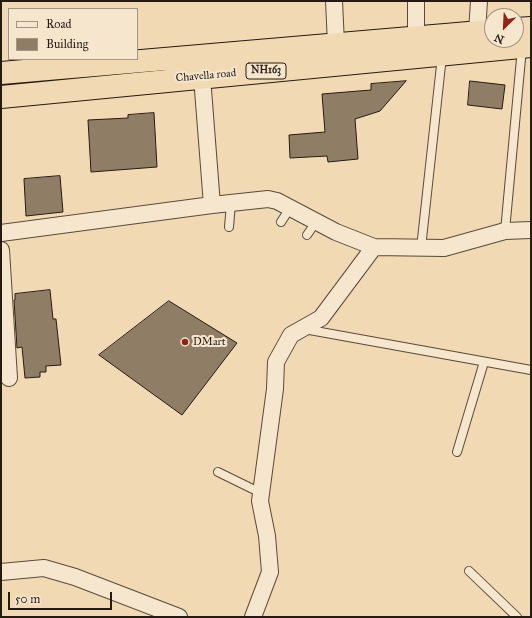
<!DOCTYPE html>
<html>
<head>
<meta charset="utf-8">
<style>
  body { margin:0 }
  #map { position:relative; width:532px; height:618px; overflow:hidden; background:#f1d9b3; font-family:"IM FELL Great Primer",serif }
  canvas { display:block }
  .frame { position:absolute; inset:0; border:2px solid #261a12; pointer-events:none }
  .legend { position:absolute; left:8px; top:8px; width:130px; height:52px; box-sizing:border-box; background:#f6e6ce; border:1px solid #a39483; margin:0; padding:5px 7px; list-style:none; font-size:12px; color:#261a12 }
  .legend li { display:flex; align-items:center; gap:8px; height:20px }
  .legend b { width:20px; border:1px solid #a39483 }
  .north { position:absolute; left:484px; top:8px; width:40px; height:40px; box-sizing:border-box; background:#f6e6ce; border:1px solid #a39483; border-radius:50%; rotate:204deg; font-size:11px; font-weight:700; line-height:16px; text-align:center; color:#261a12 }
  .north::after { content:''; display:block; margin:auto; width:14px; height:18px; background:#8f2418; clip-path:polygon(50% 0,100% 100%,50% 72%,0 100%) }
  .scale { position:absolute; left:8px; top:592px; width:104px; height:18px; box-sizing:border-box; border:2px solid #261a12; border-top:0; padding-left:5px; font-size:12px; line-height:14px; white-space:nowrap; color:#261a12; -webkit-text-stroke:3px #f6e6ce; paint-order:stroke }
</style>
</head>
<body>
<div id="map">
<canvas width="532" height="618"></canvas>
<div class="frame"></div>
<ul class="legend">
<li><b style="height:5px;background:#f6e6ce"></b>Road</li>
<li><b style="height:11px;background:#907d66"></b>Building</li>
</ul>
<div class="north">N</div>
<div class="scale">50 m</div>
</div>
<script>
const context = document.querySelector('canvas').getContext('2d');
context.lineJoin = 'round';
function fill(path, color) { context.fillStyle = color; context.fill(path, 'evenodd'); }
function stroke(path, color, width, dash) { context.strokeStyle = color; context.lineWidth = width; context.lineCap = dash ? 'butt' : 'round'; context.setLineDash(dash || []); context.stroke(path); }
function drawText(font, color, halo, rows, align = 'center') {
  context.font = font + ' "IM FELL Great Primer",serif'; context.lineWidth = 4; context.setLineDash([]); context.textBaseline = 'middle'; context.strokeStyle = halo; context.fillStyle = color; for (const [text, x, y, turn = 0] of rows) {
    context.save(); context.translate(x, y); context.rotate((+turn || 0) * Math.PI / 180); context.textAlign = isNaN(turn) ? turn : align; if (halo) context.strokeText(text, 0, 0); context.fillText(text, 0, 0); context.restore();
  }
}
const building = new Path2D(`
  M406,81L380,111L355,119L358,159L328,162L327,156L290,158L289,135L325,132L322,94L371,90V84Z
  M470,81L505,85L502,109L468,105Z
  M154,113L157,167L91,172L88,120L128,118V115Z
  M60,176L63,212L26,216L24,179Z
  M50,290L53,319H56L61,365L46,366V372H40V377L25,378L22,347L17,348L14,300H15V294Z
  M169,301L237,343L182,415L99,355Z`);
fill(building, '#907d66');
stroke(building, '#261a12', 1);
const service = new Path2D(`
  M281,222L290,208
  M229,227L231,203
  M505,231L522,48
  M307,235L316,222
  M421,248L442,56
  M304,329L531,370
  M457,452L484,362
  M218,472L261,493
  M469,571L517,617`);
const minor = new Path2D(`
  M334,1L336,44
  M477,32L479,1
  M416,37V1
  M212,205L268,199L277,201L336,232L374,247L444,248L505,231L531,230
  M1,233L212,205L202,77
  M1,250L9,378
  M1,572L44,568L75,577L179,617
  M253,617L270,572L267,536L260,501L275,389L276,362L291,335L321,318L374,247`);
const trunk = new Path2D(`
  M516,29L531,28
  M1,73L492,31
  M1,97L531,46`);
stroke(service, '#594a3a', 10);
stroke(minor, '#594a3a', 18);
stroke(trunk, '#261a12', 24);
stroke(service, '#f6e6ce', 8);
stroke(minor, '#f6e6ce', 16);
stroke(trunk, '#f1d9b3', 22);
for (const [x, y, r, color] of [
  [185,342,4,"#8f2418"]
]) { const dot = new Path2D(); dot.arc(x, y, r, 0, 2 * Math.PI); context.fillStyle = color; context.fill(dot); stroke(dot, '#f6e6ce', 1.5); }
for (const [x, y, w] of [
  [266,71,40]
]) { const box = new Path2D(); box.roundRect(x - w / 2, y - 8, w, 16, 3); context.fillStyle = '#f6e6ce'; context.fill(box); stroke(box, '#261a12', 1); }
drawText('bold 10px', '#261a12', null, [
  ["NH163",266,71]
]);
drawText('11px', '#261a12', '#f6e6ce', [
  ["Chavella road",206,76,-5]
]);
drawText('11px', '#261a12', '#f6e6ce', [
  ["DMart",193,342]
], 'left');
</script>
</body>
</html>
